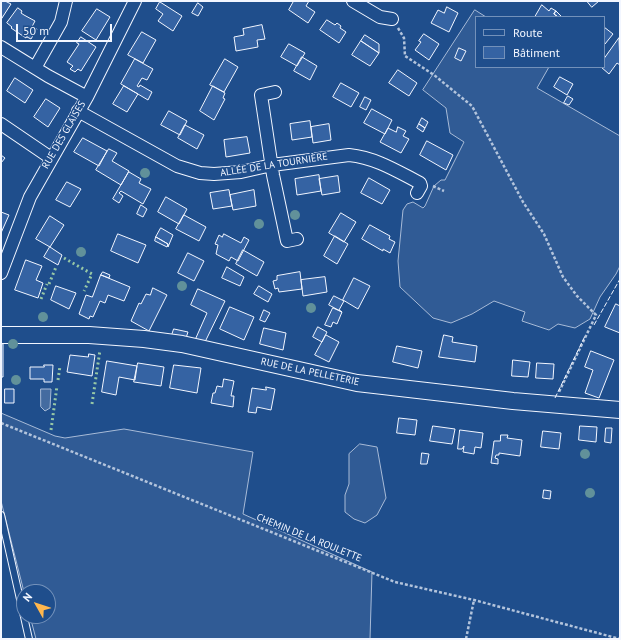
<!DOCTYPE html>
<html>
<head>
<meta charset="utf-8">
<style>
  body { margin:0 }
  #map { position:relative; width:621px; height:640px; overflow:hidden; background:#1f4e8c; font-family:"PT Sans",sans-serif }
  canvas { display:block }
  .frame { position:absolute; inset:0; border:2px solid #f2f6ff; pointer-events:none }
  .legend { position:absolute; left:475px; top:16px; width:130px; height:52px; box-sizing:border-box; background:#1f4e8c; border:1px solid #7391ba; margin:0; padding:5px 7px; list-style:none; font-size:12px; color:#f2f6ff }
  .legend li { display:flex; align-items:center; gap:8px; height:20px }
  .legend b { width:20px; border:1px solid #7391ba }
  .north { position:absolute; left:16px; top:584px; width:40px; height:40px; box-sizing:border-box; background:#1f4e8c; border:1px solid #7391ba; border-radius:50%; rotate:309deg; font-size:11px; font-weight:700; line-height:16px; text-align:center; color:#f2f6ff }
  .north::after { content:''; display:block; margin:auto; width:14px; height:18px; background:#ffb74d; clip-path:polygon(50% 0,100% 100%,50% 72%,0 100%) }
  .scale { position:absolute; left:16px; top:24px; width:96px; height:18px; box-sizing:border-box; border:2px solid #f2f6ff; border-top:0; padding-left:5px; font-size:12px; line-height:14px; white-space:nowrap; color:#f2f6ff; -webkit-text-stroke:3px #1f4e8c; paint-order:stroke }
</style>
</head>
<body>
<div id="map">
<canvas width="621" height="640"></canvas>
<div class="frame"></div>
<ul class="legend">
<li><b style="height:5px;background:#1f4e8c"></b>Route</li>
<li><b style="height:11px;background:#3563a3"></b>Bâtiment</li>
</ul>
<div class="north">N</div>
<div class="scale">50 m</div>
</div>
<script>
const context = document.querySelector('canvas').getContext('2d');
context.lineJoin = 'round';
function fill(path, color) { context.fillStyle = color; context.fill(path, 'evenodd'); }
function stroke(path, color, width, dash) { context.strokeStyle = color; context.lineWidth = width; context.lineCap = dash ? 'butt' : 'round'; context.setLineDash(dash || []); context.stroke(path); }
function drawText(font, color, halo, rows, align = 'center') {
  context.font = font + ' "PT Sans",sans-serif'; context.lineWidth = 3; context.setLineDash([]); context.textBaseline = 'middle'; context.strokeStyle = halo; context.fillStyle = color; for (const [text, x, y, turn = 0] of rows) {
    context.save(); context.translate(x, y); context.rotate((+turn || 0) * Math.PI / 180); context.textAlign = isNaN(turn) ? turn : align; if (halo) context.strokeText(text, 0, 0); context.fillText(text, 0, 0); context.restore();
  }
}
const built = new Path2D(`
  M475,10L486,17H476V67H549L537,88L620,136V266L616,274L600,297L590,319L575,328L558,324L549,330L522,321L525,312L494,301L472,314L451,323L433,318L400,287L398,261L403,210L407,204L413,202L423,208L425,206L434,186L441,180H445L464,142L450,133L446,108L423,90Z
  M1,413L55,436L65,438L124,429L253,452L243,514L372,572L370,639H36L30,616H48V592H24L1,501Z
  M360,444L377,447L386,498L377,515L365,523L354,519L345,512V495L349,484V454Z`);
fill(built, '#305b95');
stroke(built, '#a8bbd7', 1);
const water = new Path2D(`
  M41,389H51L50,408L45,411L41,407Z`);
fill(water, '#446ba0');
stroke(water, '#a8bbd7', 1);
const building = new Path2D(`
  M1,1H5L11,4L2,18Z
  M294,1H309L306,6L315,12L308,23L289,10Z
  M587,1H599L592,7Z
  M160,2L182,16L173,31L158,21L163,14L156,9Z
  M198,3L203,7L198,16L192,13Z
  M542,5L549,11L551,8L556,11L554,14L558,17H535Z
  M447,7L458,13L449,32L431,23L438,10L444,13Z
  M18,8L22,11L21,13L24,15L35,21L26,38L11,28L12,27L7,23Z
  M97,9L110,17L96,40L82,31Z
  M556,11L562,17H558L554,14Z
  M327,20L335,25L337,23L341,26L340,28L346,32L339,43L320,30Z
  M262,25L265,39L257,40L258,47L236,51L234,37L244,35L243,29Z
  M34,27L37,29L31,39L27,37Z
  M604,27L613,34L605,44H604Z
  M142,32L156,40L143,63L128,55Z
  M424,34L439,44L429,60L415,50L421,42L419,41Z
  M365,35L379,44V53L361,41Z
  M81,37L96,47L81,71L78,69L75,72L70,69L73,66L67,62L79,44L77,43Z
  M619,38L620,65L617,63L609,74L601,67H604V59Z
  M361,41L379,53L370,66L352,55Z
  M289,44L305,53L297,66L281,57Z
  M459,48L466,51L461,61L455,58Z
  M302,57L317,66L310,80L294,71Z
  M135,59L153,69L147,80L142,78L137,86L139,87L140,85L152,92L148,100L121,84Z
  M225,59L238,67L224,92L210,85Z
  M398,70L417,83L409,96L389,83Z
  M560,77L573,84L567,95L554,87Z
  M15,78L33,90L25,103L7,91Z
  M341,83L359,93L351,107L333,97Z
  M124,86L138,94L127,112L113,104Z
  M213,86L225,93L223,98L225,99L214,120L200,111Z
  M568,96L573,99L569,105L564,103Z
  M365,97L371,100L366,110L360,107Z
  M46,99L60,108L48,127L34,117Z
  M372,109L392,120L385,134L364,123Z
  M169,111L187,121L180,135L161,125Z
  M422,118L428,122L425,128L419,124Z
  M310,121L312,137L292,140L290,124Z
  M329,124L331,140L313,143L311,127Z
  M419,124L425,128L423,132L417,128Z
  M185,125L204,135L197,149L178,138Z
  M398,127L406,131L403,136L409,139L401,153L380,142L388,128L396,132Z
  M247,137L250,153L226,157L224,140Z
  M83,138L107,151L99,166L74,152Z
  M427,141L453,155L446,170L420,155Z
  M109,149L117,153L112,161L129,171L121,185L96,170Z
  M1,155L5,158L1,163Z
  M129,172L141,179L139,183L151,189L143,204L121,191L119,193L123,196L119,203L113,199Z
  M319,175L321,191L297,195L295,179Z
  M338,176L340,192L322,195L319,179Z
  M369,178L390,190L382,204L361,193Z
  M67,182L81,189L70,207L56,200Z
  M229,190L232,206L213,209L210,193Z
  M254,190L256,206L233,210L230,195Z
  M166,197L187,209L179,224L158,212Z
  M141,205L147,209L143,217L137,214Z
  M1,212L9,215L1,233Z
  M341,213L356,222L344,242L329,233Z
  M184,215L206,227L199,241L176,229Z
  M50,216L64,225L50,247L36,239Z
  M370,225L390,236L389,239L395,242L390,253L383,249V251L362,239Z
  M161,228L173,235L168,247V244L156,237Z
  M118,234L146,245L138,263L111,251Z
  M224,234L241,243L244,237L249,240L238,261L231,257L229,261L216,254L218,245L215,244L219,235L222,237Z
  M335,236L348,244L337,264L324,256Z
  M156,237L168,244L167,247L155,241Z
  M50,247L62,255L58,265L44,257Z
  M243,250L264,262L257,276L236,264Z
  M188,253L204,261L194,281L178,273Z
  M26,260L42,266L36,280L43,283L38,298L15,290Z
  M227,267L244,277L240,286L222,278Z
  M103,272L110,275L109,278L101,275Z
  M300,272L302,289L279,292L278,288L275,289L273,281L277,280V276Z
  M101,275L130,287L124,301L108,295L105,303L100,301L93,317L90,316L89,319L79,314L86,295L92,297Z
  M325,277L327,292L303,296L301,280Z
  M354,278L370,286L358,309L343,300Z
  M56,286L76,293L69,309L51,300Z
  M259,286L272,294L268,302L254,294Z
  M153,288L167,295L149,331L131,321L139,303L141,304L146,294L150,295Z
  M198,289L225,301L205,342L195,340L207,313L191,305Z
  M334,296L344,301L339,310L342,312L329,305Z
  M616,304L620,306V333L605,327Z
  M230,307L254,317L244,340L220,329Z
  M333,308L342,312L337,324L333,322L331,327L325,325Z
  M264,310L270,313L265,322L260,320Z
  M318,327L327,332L322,342L313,337Z
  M264,328L286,333L283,350L260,344Z
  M174,329L188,332L186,338L172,335Z
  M326,335L339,342L329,362L315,355Z
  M444,335L453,337L452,342L477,346L475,362L439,357Z
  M1,343L3,344V377H1Z
  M397,346L422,351L418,368L393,362Z
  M591,351L614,360L599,398L585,393L593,370L585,367Z
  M89,354L95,355L92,376L67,372L70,355L88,357Z
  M513,360L530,362L528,377L512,376Z
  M107,361L137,366L135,380L119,377L116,395L102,392Z
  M138,363L164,367L161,386L134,382Z
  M537,363L554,364L553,379L536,378Z
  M44,365H53L52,382H44V379H30V367H44Z
  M174,365L201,368L197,393L170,388Z
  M224,379L234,381L231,396H234L233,407L211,403L213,393H215L217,386L222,387Z
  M266,387L275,389L271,410L257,407L256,413L248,412L252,388L266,390Z
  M5,389H14V403H5Z
  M399,418L417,420L415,435L397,433Z
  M433,426L455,429L452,444L430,441Z
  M580,426L597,427L596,442L579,440Z
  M606,428H612L611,443L605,442Z
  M460,430L483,433L481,448L475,447L474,454L463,452L464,446L462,449H458Z
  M543,431L561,433L559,449L541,447Z
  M501,435H508L507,438L522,440L520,456L499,453V455H496L495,458L498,459V464L491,463L494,441H500Z
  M422,453L429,454L427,464H421Z
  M544,490L551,491L550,499L543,498Z`);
fill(building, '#3563a3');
stroke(building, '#f2f6ff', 1);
const lane = new Path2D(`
  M1,515L29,639`);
const street = new Path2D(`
  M353,1L380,17L392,19
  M1,47L48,76L87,97
  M35,68L61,22L66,1
  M275,92L261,95L273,175L287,241L297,239
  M78,111L177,166L200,173L214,174L241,172L272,165L349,155C376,158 395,170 420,183L421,186L417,193
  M1,124L51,158
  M1,273L30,197L87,97L135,1`);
const secondary = new Path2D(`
  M1,335H89L144,339L182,344L357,383L513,401L620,410`);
stroke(lane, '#f2f6ff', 8);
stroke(street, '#f2f6ff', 14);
stroke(secondary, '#f2f6ff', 18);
stroke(new Path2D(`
  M398,28L404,38L405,56L434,75L472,106L523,202L544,234L563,277L577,296L596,315L559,392
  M433,186L444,191
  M1,423L395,582L474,600L620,639
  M466,639L474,600`), '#b3c4dc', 2.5, [3, 2]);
stroke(lane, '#1f4e8c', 6);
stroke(street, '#1f4e8c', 12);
stroke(secondary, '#1f4e8c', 16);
stroke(new Path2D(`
  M64,258L92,274L84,291
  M49,284L56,267
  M41,299L47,284
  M58,380L60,366
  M92,404L100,350
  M51,430L57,386`), '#97c8a6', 3, [2, 3]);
stroke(new Path2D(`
  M594,325L620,279
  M555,398L585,336`), '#f2f6ff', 1, [5, 2]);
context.fillStyle = '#61919a';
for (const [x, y] of [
  [145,173],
  [295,215],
  [259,224],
  [81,252],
  [182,286],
  [311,308],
  [43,317],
  [13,344],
  [16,380],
  [585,454],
  [590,493]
]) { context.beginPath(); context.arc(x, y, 5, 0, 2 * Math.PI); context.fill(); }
drawText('10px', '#f2f6ff', '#1f4e8c', [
  ["RUE DES GLAISES",64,135,-60],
  ["ALLÉE DE LA TOURNIÈRE",274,165,-9],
  ["RUE DE LA PELLETERIE",310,372,12],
  ["CHEMIN DE LA ROULETTE",309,538,22]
]);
</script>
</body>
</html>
